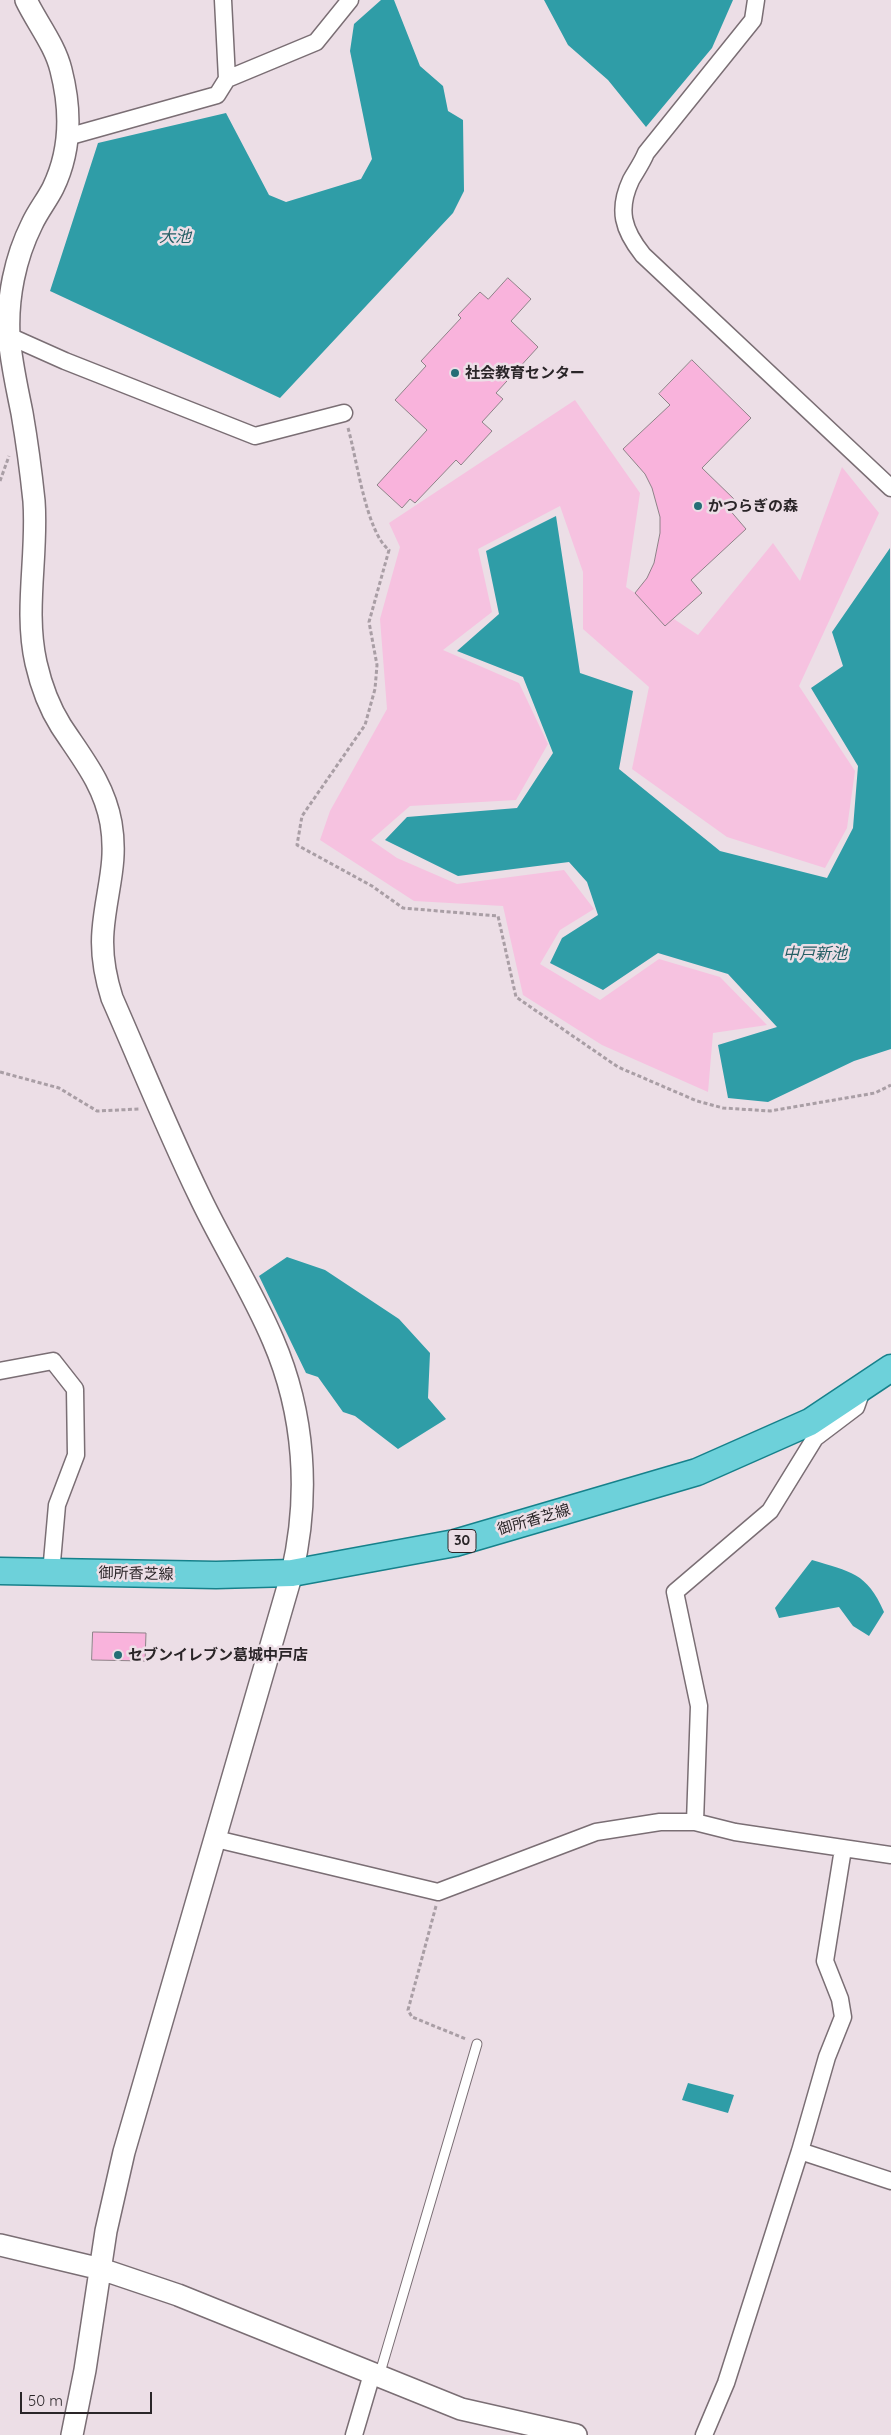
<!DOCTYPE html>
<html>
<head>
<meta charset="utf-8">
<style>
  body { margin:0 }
  #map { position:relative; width:891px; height:2435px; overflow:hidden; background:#ecdee6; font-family:Quicksand,sans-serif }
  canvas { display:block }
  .scale { position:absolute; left:20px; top:2392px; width:132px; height:22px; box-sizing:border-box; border:2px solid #2a2528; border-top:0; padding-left:6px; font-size:15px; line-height:18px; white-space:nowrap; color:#2a2528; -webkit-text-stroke:4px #ecdee6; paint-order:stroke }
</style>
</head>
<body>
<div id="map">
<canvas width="891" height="2435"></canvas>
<div class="scale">50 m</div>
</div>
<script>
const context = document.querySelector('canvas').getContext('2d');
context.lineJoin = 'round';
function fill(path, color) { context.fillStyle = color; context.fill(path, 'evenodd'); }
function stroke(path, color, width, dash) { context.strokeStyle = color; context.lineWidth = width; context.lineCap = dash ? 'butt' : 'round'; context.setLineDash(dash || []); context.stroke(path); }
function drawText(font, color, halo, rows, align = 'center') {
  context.font = font + ' Quicksand,"Noto Sans JP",sans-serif'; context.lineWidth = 5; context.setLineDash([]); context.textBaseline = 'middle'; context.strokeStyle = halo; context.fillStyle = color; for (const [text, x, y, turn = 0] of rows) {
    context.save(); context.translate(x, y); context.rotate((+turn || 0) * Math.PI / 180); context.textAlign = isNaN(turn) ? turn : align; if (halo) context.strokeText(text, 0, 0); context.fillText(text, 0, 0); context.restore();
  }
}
fill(new Path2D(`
  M575,400L640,493L626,587L698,635L773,543L800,581L842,467L879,513L799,686L855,771L847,828L825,868L727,837L632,769L649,687L583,629V572L560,506L478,549L492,612L443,650L519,683L548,744L516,800L410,806L371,840L397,858L457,884L564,870L594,909L560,930L540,964L600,1000L659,959L720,977L767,1025L713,1033L708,1092L602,1045L523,995L503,906L414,901L320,840L330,811L387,709L380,619L400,547L389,523Z`), '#f6c2e0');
fill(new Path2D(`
  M381,0H394L420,66L443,86L448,111L463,120L464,191L453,213L280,398L50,291L98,143L226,113L269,195L286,202L361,179L372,159L350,51L354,24Z
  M544,0H733L712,48L646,127L608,80L568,45Z
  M556,516L580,673L633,691L619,769L720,851L827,878L853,828L858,766L811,688L843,666L832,632L890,548L891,1049L854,1061L768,1102L728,1098L718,1045L777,1027L728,974L658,953L603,990L550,963L562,938L598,915L587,882L569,862L458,876L385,840L407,817L517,808L553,753L523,677L457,651L499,614L486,551Z
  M287,1257L325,1270L399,1319L430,1353L428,1398L446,1419L398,1449L355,1416L343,1412L318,1377L306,1373L259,1276Z
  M812,1560C850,1572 867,1572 884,1612L869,1636L853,1626L839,1607L779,1618L775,1608Z
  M688,2083L734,2095L728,2113L682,2100Z`), '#2f9da7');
const building = new Path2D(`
  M508,278L531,299L511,321L538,347L496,393L503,399L482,422L492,431L461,465L456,460L415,503L410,499L402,508L377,485L427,430L395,400L426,366L421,361L461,318L458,315L480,292L488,299Z
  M692,360L751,418L702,468L736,501L728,508L746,529L691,580L702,593L665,626L635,593L647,578L654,563L660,533V517L652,488L645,474L623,449L670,405L659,394Z
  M93,1632L146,1633L145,1661L92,1660Z`);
fill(building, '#f9b3dc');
stroke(building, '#8e8288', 1);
const service = new Path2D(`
  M379,2376L477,2044`);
const minor = new Path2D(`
  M223,0L227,79
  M756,0L753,20L646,153C642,163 636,171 631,180C617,210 623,230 643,255L891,488
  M67,137L217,95L227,79L316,42L350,0
  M9,336L65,361L255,436L344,413
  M0,1371L53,1361L75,1389L76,1455L57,1505L51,1573
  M695,1822L699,1706L675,1592L770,1511L815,1438L856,1407L862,1390
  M216,1839L438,1892L596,1832L660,1822H695L735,1832L891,1855
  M800,2151L891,2181
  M354,2435L372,2374
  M704,2435L726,2383L800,2151L827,2057L843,2017L840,1999L825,1961L843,1849`);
const tertiary = new Path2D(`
  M26,0C37,23 55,45 61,70C71,109 71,151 53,188C47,200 38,211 32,224C15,258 7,298 9,336C11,362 17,388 22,413C27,442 31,472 34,501C38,555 24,610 36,663C41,685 49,707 61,726C82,758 104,784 111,823C118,864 106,891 103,931C101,955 105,976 112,998C141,1064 168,1131 199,1195C222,1244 252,1290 273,1340C305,1414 310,1496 292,1573L124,2152L106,2231L85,2370L72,2435
  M0,2245L101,2269L178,2295L461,2409L576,2435`);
const primary = new Path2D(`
  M0,1571L216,1575L292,1573L455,1543L697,1472L810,1422L891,1368`);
stroke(service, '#7a6e74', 11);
stroke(minor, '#7a6e74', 19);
stroke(tertiary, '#7a6e74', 24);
stroke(primary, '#16818b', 29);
stroke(new Path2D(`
  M348,428C357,459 366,532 389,550L369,622L377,665L375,689L365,725L302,816L297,845L372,886L403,908L498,916L516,997L618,1067L697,1101L723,1108L770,1111L875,1093L891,1085
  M0,481L9,456
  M0,1072L59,1088L97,1111L139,1109
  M436,1906L408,2010L412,2017L466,2039`), '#a99ea5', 3, [4, 2.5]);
stroke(service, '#fff', 9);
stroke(minor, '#fff', 16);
stroke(tertiary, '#fff', 21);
stroke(primary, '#6dd1da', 26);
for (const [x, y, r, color] of [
  [455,373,5,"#246e76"],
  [698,506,5,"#246e76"],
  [118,1655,5,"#246e76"]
]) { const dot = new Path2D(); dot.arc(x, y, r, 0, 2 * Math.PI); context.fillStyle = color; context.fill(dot); stroke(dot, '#ecdee6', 2); }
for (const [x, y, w] of [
  [462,1541,28]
]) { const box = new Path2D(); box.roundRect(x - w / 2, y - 11.5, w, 23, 4); context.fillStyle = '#ecdee6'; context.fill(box); stroke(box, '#2a2528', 1); }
drawText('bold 14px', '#2a2528', null, [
  ["30",462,1541]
]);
drawText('bold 15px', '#2a2528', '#ecdee6', [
  ["社会教育センター",465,373],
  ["かつらぎの森",708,506],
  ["セブンイレブン葛城中戸店",128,1655]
], 'left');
drawText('15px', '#2a2528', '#ecdee6', [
  ["御所香芝線",534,1520,-16],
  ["御所香芝線",136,1574,1]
]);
drawText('italic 16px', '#245e64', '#ecdee6', [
  ["大池",175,237],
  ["中戸新池",815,954]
]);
</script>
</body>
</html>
